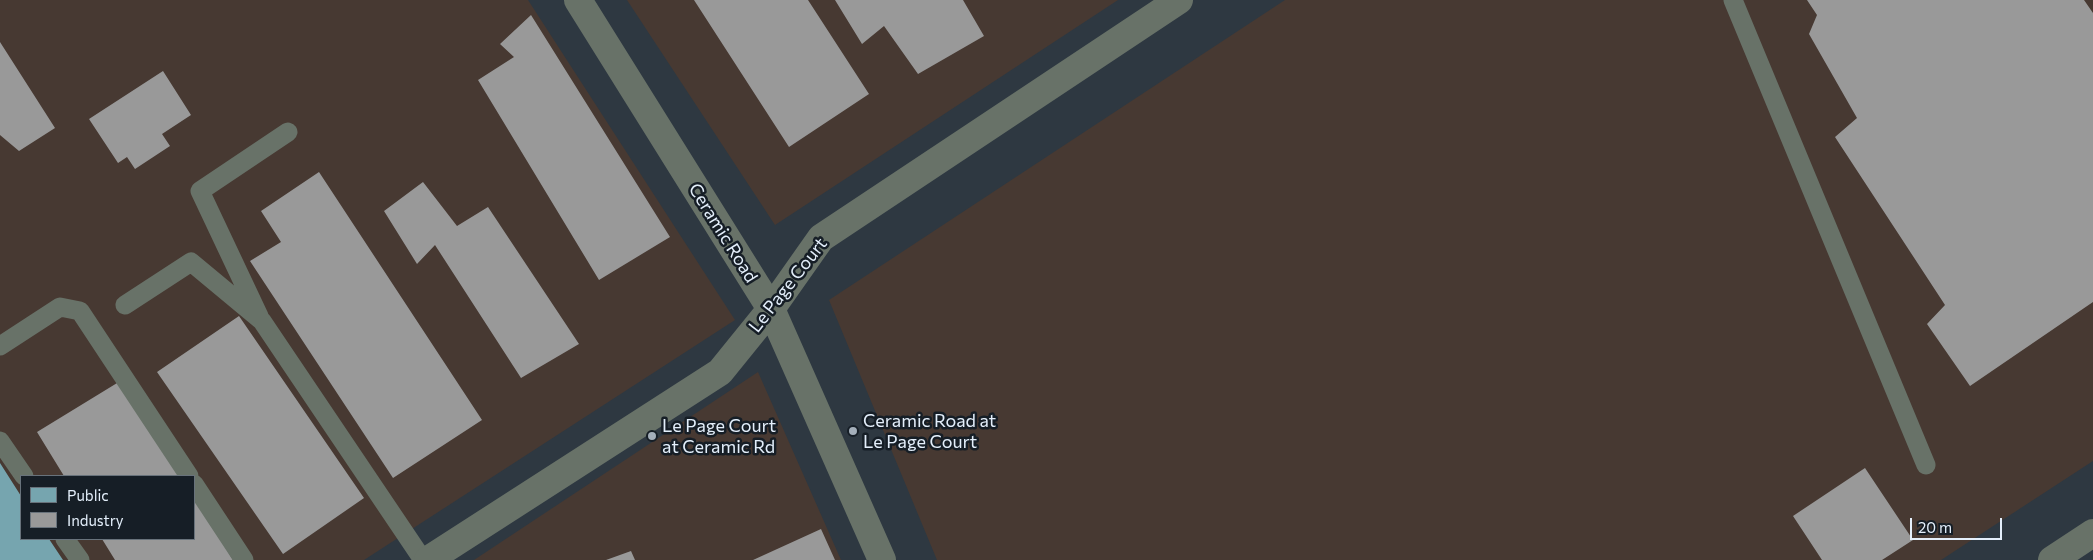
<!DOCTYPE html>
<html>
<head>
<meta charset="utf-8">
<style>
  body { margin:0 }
  #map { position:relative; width:2093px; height:560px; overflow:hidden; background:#2e3841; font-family:Commissioner,sans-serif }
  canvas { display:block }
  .legend { position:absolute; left:20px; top:475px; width:175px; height:65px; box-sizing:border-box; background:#161e26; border:1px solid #68727b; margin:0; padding:6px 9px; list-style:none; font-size:15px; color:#e4effb }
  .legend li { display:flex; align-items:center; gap:10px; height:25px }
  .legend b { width:25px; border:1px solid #68727b }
  .scale { position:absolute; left:1910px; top:518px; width:92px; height:22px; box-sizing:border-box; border:2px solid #e4effb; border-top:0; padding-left:6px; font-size:15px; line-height:18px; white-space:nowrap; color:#e4effb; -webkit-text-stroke:4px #161e26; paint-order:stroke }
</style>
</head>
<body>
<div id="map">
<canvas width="2093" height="560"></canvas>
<ul class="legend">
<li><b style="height:14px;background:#76a5af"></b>Public</li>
<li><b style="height:14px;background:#999"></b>Industry</li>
</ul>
<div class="scale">20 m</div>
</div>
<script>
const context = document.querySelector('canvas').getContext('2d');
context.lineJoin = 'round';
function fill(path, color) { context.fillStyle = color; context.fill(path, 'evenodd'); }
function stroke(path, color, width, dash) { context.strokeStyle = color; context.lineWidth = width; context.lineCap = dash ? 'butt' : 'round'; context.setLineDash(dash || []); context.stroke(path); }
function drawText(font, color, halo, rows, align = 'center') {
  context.font = font + ' Commissioner,sans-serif'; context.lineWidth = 5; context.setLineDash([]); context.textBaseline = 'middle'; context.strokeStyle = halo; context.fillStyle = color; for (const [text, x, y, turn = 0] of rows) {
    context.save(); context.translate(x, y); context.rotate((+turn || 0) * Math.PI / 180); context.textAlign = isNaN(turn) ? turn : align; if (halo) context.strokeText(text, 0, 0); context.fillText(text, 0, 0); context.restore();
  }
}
fill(new Path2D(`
  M0,0H528L735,320L364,560H0ZM21,476H194V539H21Z
  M627,0H1118L775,225Z
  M1285,0H2093V461L1941,560H937L829,300Z
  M758,372L841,560H474Z`), '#473932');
fill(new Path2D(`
  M0,463L21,496V539H49L63,560H0Z`), '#76a5af');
fill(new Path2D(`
  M694,0H808L869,94L789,147Z
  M835,0H963L984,36L918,74L884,26L862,44Z
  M1807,0H2084L2093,13V302L1970,386L1927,324L1945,305L1835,137L1857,118L1809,34L1817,15Z
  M531,15L670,237L599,280L478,80L514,57L500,44Z
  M0,42L55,128L19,151L0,135Z
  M163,71L191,115L162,134L170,146L135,169L127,157L118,163L89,119Z
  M319,172L482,420L393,478L250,261L281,242L261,211Z
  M423,182L457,226L488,207L579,344L521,378L435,245L417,264L384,211Z
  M239,316L364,498L283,554L157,372Z
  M122,380L182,476H64L37,432Z
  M1865,468L1913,540L1882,560H1822L1793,516Z
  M194,496L233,560H115L102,539H194Z
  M821,529L835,560H753Z
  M631,551L635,560H606Z`), '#999');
stroke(new Path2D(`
  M1733,0L1926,465
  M125,305L191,262L262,321L423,560
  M259,316L200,191L288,132
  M0,346L60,307L80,311L189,476
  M0,441L24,476
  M194,484L244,560
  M65,539L80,560`), '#687268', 19);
stroke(new Path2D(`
  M578,0L771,309L882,560
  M428,560L720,372L771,309L821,238L1179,0
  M2052,560L2093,533`), '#687268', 28);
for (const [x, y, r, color] of [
  [853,431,5,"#a4afba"],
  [652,436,5,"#a4afba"]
]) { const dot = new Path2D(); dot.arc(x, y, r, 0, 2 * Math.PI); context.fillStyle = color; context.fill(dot); stroke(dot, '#161e26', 2); }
drawText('18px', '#e4effb', '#161e26', [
  ["Ceramic Road",723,233,58],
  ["Le Page Court",788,285,-52]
]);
drawText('18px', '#e4effb', '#161e26', [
  ["Ceramic Road at",863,421],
  ["Le Page Court",863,442],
  ["Le Page Court",662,426],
  ["at Ceramic Rd",662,447]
], 'left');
</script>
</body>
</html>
